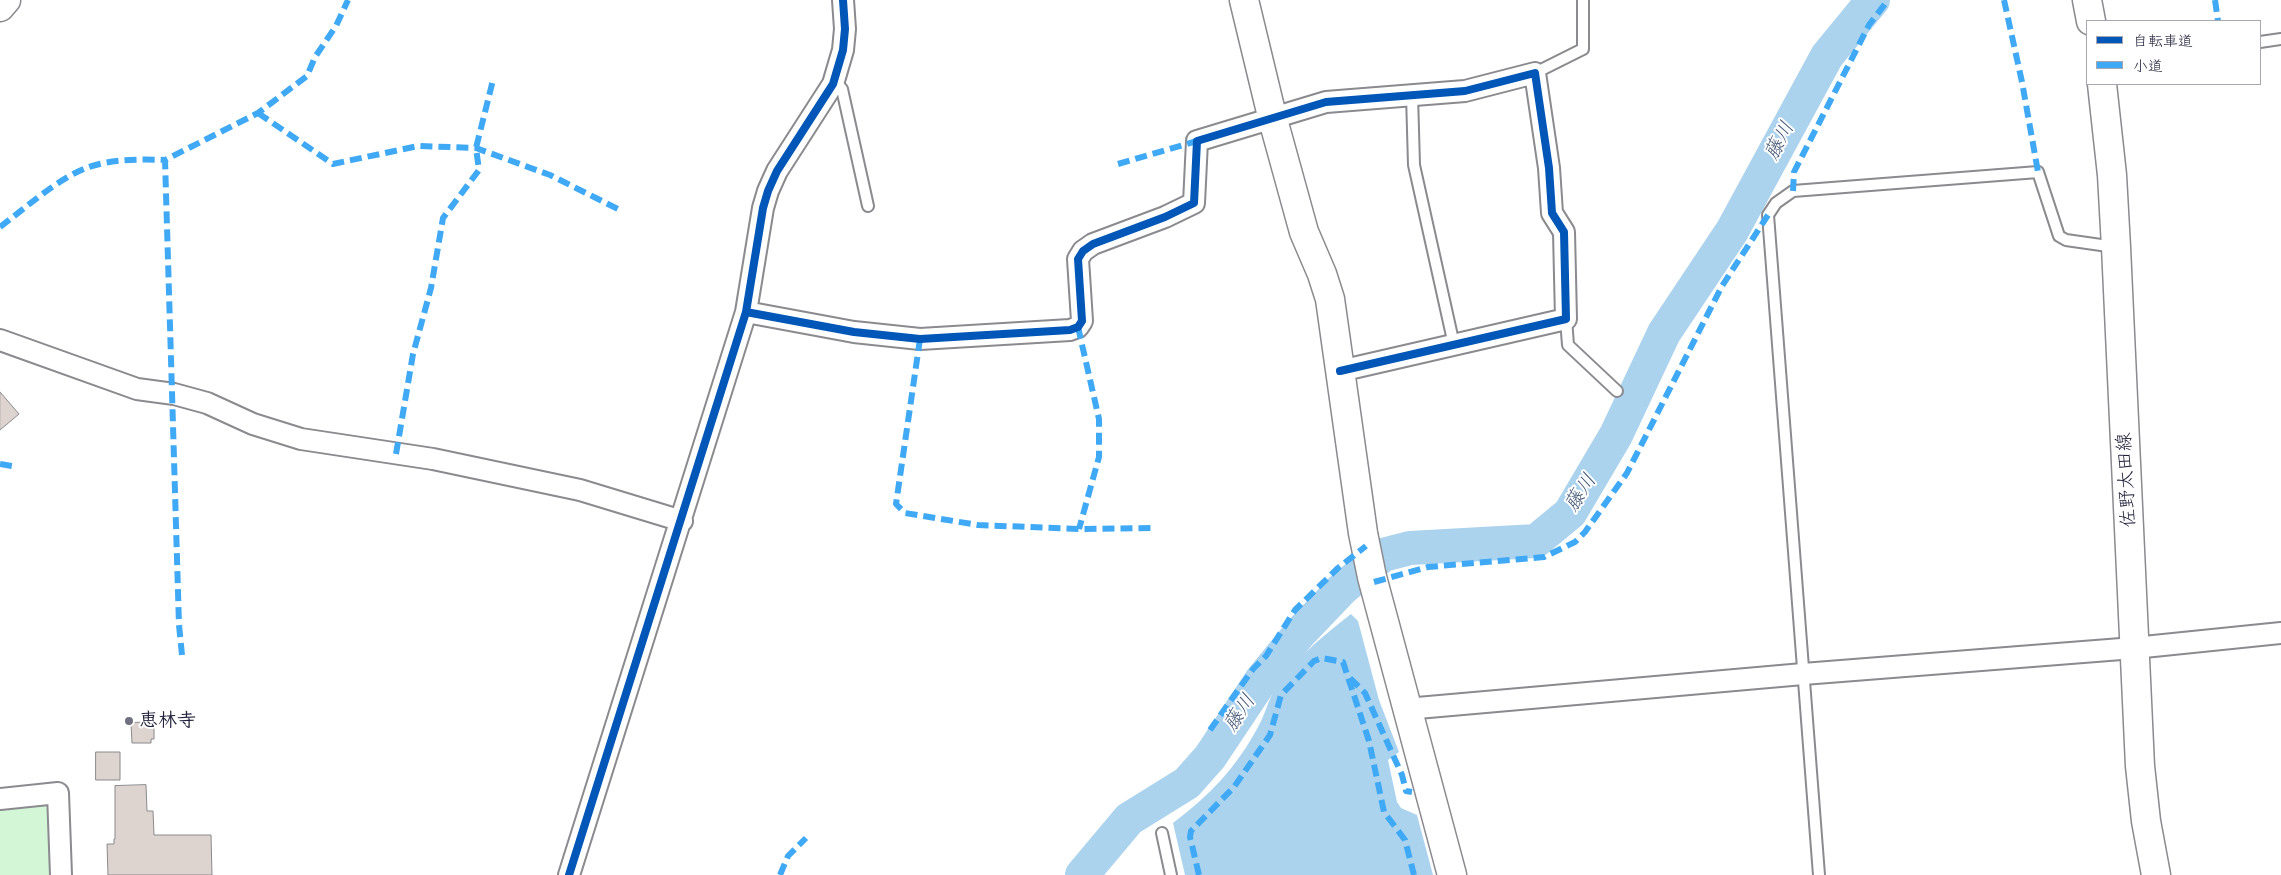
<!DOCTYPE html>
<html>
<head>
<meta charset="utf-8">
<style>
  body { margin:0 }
  #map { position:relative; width:2281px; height:875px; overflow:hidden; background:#fff; font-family:"Shantell Sans","Klee One",sans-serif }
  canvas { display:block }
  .legend { position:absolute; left:2086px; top:20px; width:175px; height:65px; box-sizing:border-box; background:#fff; border:1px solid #a7a7b1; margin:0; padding:6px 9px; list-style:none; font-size:15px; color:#22223b }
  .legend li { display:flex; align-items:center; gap:10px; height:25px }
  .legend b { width:25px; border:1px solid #a7a7b1 }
</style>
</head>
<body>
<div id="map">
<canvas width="2281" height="875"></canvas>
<ul class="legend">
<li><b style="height:6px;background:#0057b8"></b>自転車道</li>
<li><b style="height:6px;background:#3fa9f5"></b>小道</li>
</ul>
</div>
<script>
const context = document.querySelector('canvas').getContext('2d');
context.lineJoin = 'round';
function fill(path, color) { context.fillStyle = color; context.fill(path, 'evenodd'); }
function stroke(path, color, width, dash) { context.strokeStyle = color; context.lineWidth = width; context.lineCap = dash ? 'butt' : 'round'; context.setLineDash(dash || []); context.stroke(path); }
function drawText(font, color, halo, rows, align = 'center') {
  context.font = font + ' "Shantell Sans","Klee One",sans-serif'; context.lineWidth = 4; context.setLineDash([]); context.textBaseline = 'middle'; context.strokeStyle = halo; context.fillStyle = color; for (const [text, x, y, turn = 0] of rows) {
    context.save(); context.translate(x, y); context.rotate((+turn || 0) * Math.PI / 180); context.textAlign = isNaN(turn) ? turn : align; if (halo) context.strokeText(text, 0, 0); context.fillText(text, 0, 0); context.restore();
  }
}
fill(new Path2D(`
  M42,803L51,812L52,875H0V808Z`), '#d3f6d7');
fill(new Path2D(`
  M1351,614L1358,621L1379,700L1399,752L1388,760L1397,802L1401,808L1417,815L1433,875H1185L1173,823C1210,795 1236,768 1258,727C1265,715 1268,700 1275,689C1296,657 1322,637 1351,614Z`), '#acd3ee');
stroke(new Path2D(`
  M1342,589L1345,601
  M1285,652L1299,670`), '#acd3ee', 5.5);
stroke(new Path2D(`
  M1082,875L1129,819L1187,783L1210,757L1262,679L1299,634L1342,589L1383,555L1410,548L1536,541L1570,513L1616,435L1664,333L1732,231L1827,56L1873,0`), '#acd3ee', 34);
const building = new Path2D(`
  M0,392L19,414L0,430Z
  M154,722V739H151V743H132L131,723Z
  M96,752H120V780H96Z
  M146,785L147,811H153L154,835H211L212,875H108L107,844H114V839H115V786Z`);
fill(building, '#ded4cf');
stroke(building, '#8a8a8f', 1);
const lane = new Path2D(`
  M2260,42L2281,39
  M1535,73L1583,49V0
  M835,81L842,89L868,206
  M1412,95L1414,165L1454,345
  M1566,319L1568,345L1617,391
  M1162,833L1171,875
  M1819,875L1768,215L1776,203L1793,191L2038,172L2059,236L2066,240L2115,247`);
const street = new Path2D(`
  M746,312L854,332L920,339L1070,330L1078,327L1082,321L1078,259L1083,251L1093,244L1165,217L1194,203L1197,141L1326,102L1465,91L1535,73L1549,168L1552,213L1564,232L1566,319L1340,371
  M0,340L137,389L174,394L207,403L253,424L301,439L433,459L580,490L682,521
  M1406,709L1803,674L2134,648L2281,633
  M0,799L58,793L61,875
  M569,875L746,312L763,208L768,191L777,171L833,84L843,50L845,29L843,0`);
const secondary = new Path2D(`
  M1244,0L1272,116L1304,232L1322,274L1330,299L1363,533L1372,577L1452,875
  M2087,0L2091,21
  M0,7L6,0
  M2102,84L2112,175L2116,247L2140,766L2146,821L2156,875`);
stroke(lane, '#8a8a8f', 14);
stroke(street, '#8a8a8f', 24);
stroke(secondary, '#8a8a8f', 31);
stroke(lane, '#fff', 10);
stroke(street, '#fff', 20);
stroke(secondary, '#fff', 28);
stroke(new Path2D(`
  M2004,0L2022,82L2038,172
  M2215,0L2218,21
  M258,113L333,164L418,146L476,148L550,175L618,209
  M1118,164L1197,141
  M1793,191L1794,172L1869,25L1888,0
  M0,227C24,209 61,176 89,167C112,159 141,159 165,160
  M1078,327L1099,419V457L1079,529
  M920,339L896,504L905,513L978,525L1079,529L1151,528
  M396,454L413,354L431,288L443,218L479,170L476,148L493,80
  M0,464L12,466
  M1374,582L1428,567L1544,557L1575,542L1585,532L1627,473L1722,286L1768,215
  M182,655L179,625L165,160L258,113L307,76L315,57L336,26L348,0
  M1350,678L1365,693L1402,775L1406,791L1412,792
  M1210,730L1253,669L1266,656L1295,610L1338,568L1366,546
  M780,875L788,856L806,838
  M1199,875L1190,837L1191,831L1234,787L1270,735L1281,695L1314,661L1322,658L1343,662L1369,741L1384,812L1405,840L1414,875`), '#3fa9f5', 6, [12, 6]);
stroke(new Path2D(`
  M746,312L854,332L920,339L1070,330L1078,327L1082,321L1078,259L1083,251L1093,244L1165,217L1194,203L1197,141L1326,102L1465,91L1535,73L1549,168L1552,213L1564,232L1566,319L1340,371
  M569,875L746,312L763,208L768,191L777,171L833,84L843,50L845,29L843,0`), '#0057b8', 8);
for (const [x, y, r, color] of [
  [129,721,5,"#6f6f80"]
]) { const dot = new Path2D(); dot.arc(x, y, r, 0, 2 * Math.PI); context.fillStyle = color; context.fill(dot); stroke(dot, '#fff', 2); }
drawText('19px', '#22223b', '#fff', [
  ["佐野太田線",2127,480,-93]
]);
drawText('bold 19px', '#22223b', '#fff', [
  ["恵林寺",139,721]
], 'left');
drawText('italic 20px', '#465977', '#fff', [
  ["藤川",1780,141,-62],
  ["藤川",1581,493,-57],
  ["藤川",1240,713,-56]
]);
</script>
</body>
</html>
